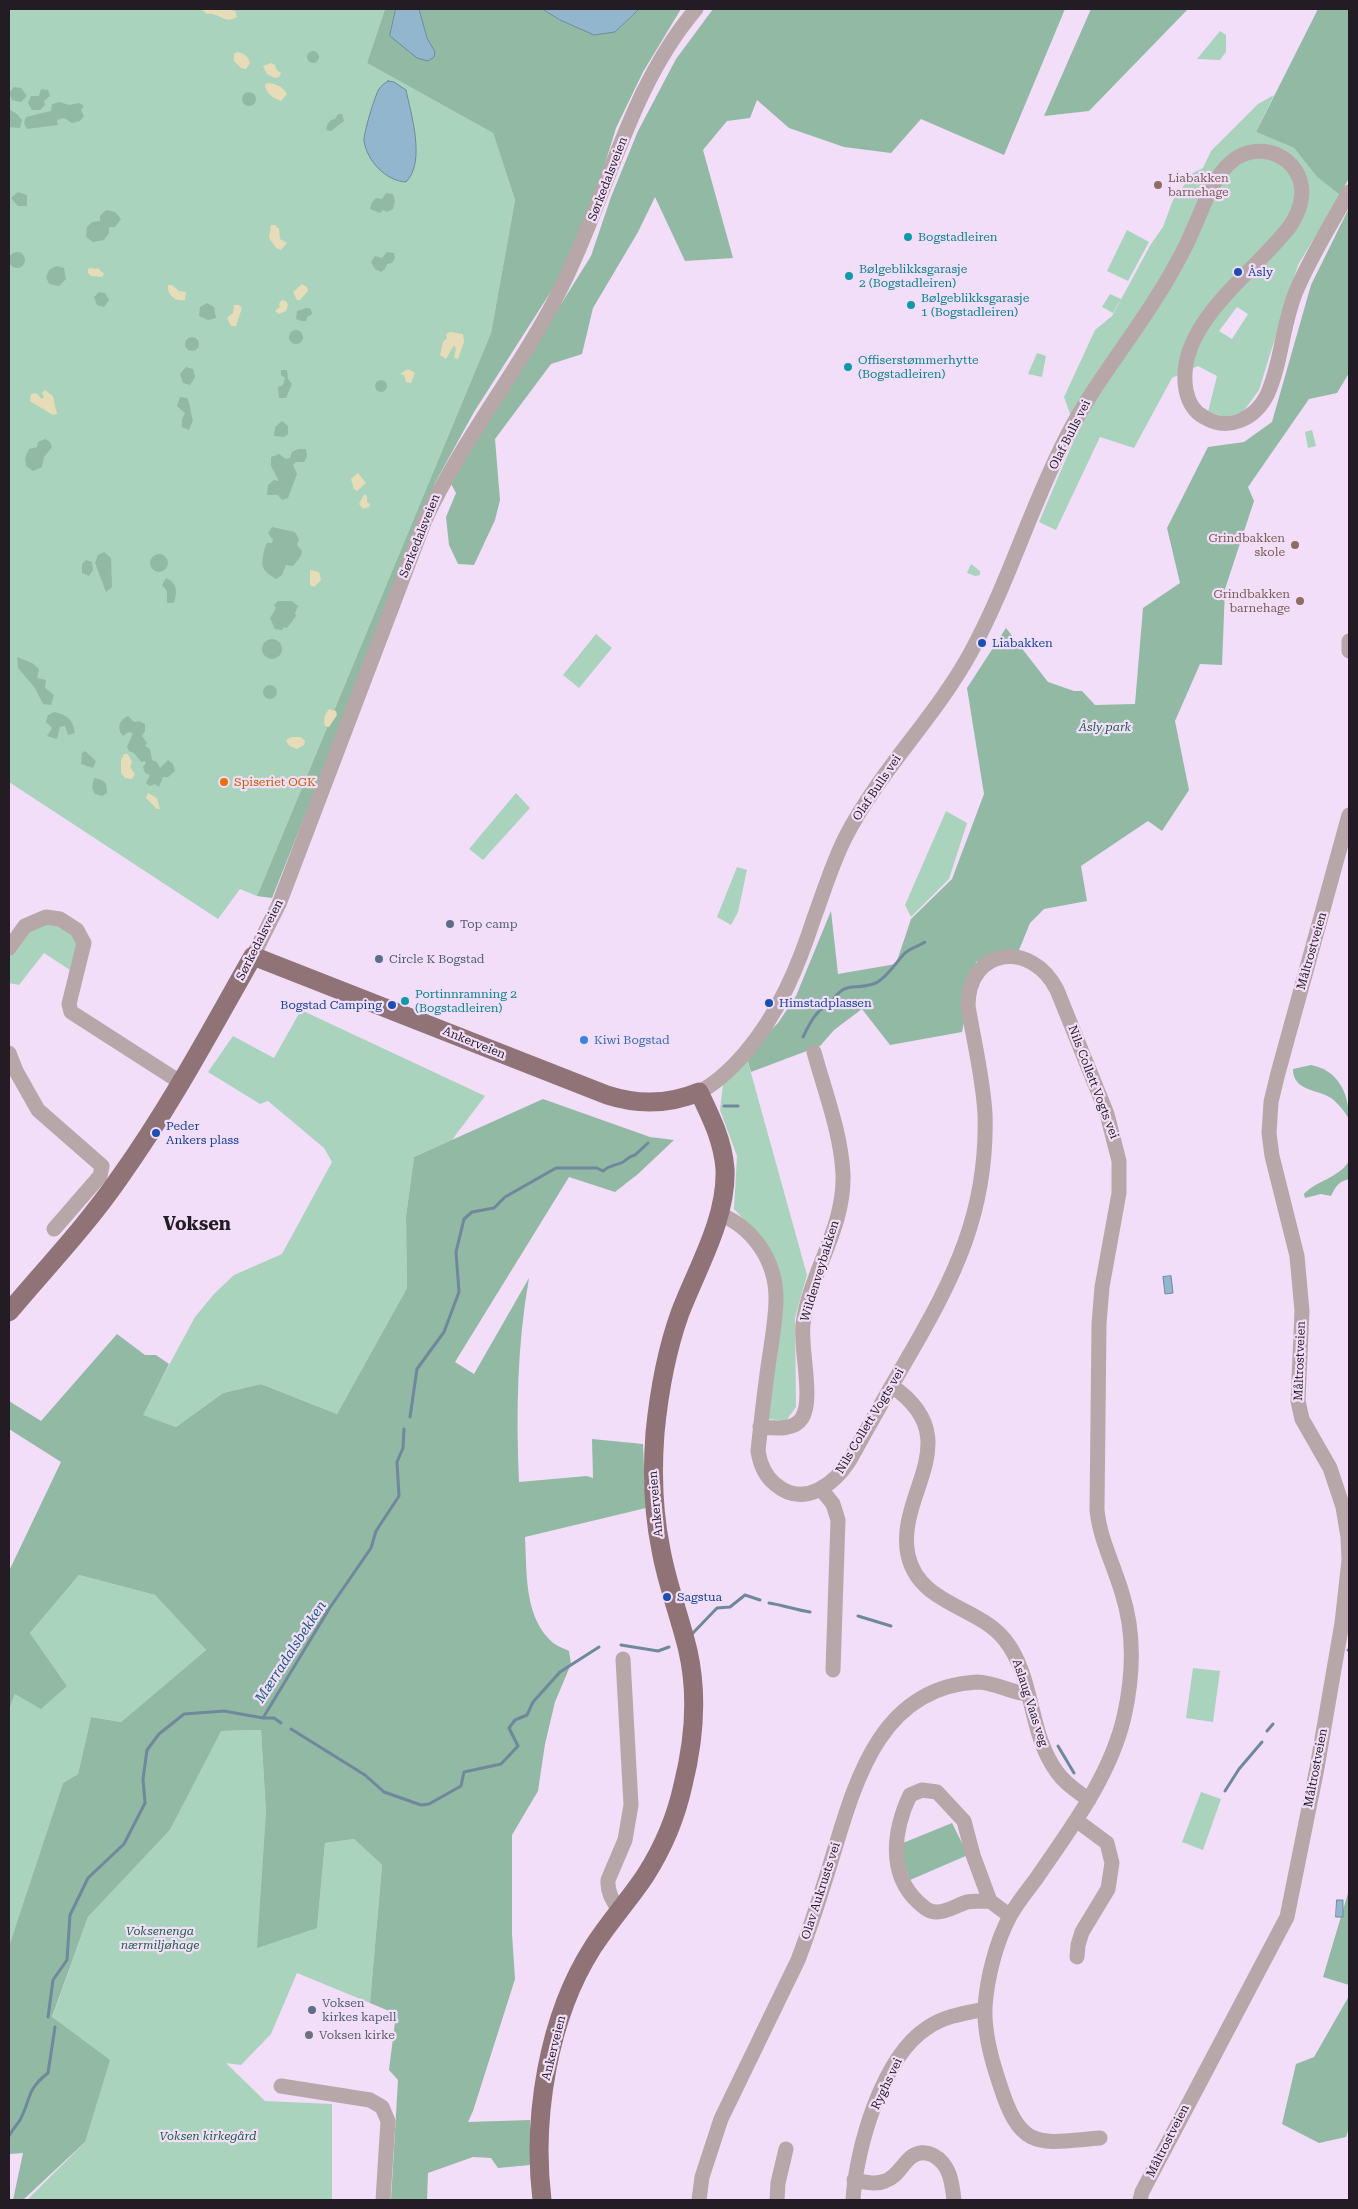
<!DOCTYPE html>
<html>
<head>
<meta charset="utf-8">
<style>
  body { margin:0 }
  #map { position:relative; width:1358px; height:2209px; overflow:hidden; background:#f2def8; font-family:"Roboto Serif",serif }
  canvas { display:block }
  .frame { position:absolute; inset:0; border:10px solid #231c25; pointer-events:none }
</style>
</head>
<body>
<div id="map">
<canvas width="1358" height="2209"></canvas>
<div class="frame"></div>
</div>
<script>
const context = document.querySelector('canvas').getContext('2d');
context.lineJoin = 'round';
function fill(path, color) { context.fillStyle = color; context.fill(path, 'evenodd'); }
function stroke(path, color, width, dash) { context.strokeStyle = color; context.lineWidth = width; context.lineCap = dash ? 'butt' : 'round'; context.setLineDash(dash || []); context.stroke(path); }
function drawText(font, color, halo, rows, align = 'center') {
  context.font = font + ' "Roboto Serif",serif'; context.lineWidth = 4.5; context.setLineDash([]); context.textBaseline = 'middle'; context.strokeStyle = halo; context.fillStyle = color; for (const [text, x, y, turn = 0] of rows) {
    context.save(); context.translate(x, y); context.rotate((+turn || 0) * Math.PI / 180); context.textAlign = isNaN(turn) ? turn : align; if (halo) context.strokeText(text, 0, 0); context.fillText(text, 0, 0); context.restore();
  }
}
fill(new Path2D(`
  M9,9H385L367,63L493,133L515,200L491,333L257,896L240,889L218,919L9,782Z
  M1220,31L1226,35V52L1220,60L1197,59Z
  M1274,95L1256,132L1294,148L1317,177L1340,195L1298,265L1259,390L1243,412L1225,417L1208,412L1217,376L1198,366L1172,378L1134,448L1100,437L1056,530L1039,522L1077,433L1064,397L1095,330L1112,316L1151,244L1163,227L1173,200L1193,173L1203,168L1211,151L1258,104ZM1237,307L1248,314L1232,339L1219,331Z
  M1127,230L1149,242L1128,281L1107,271Z
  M1110,294L1121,299L1113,313L1102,307Z
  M1037,353L1046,356L1042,377L1028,374Z
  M1312,430L1316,446L1308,448L1305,432Z
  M971,564L980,571V575L975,576L967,573Z
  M596,634L612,648L579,688L563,675Z
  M516,793L530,808L483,860L469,849Z
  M946,811L967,823L949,879L911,917L905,905Z
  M737,867L747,870L738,912L731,925L717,917Z
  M45,920L74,932L80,945L73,972L44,953L19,985L9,983L10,953L22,936Z
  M301,1010L485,1096L452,1140L414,1157L406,1216L407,1288L337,1414L261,1384L223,1393L176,1427L142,1415L195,1317L214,1294L234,1275L282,1254L332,1162L324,1148L268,1101L260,1104L208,1072L233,1036L274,1058Z
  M746,1055L807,1275L795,1318L796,1407L786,1421L768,1419L779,1314L762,1239L734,1209L737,1156L720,1110L723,1085Z
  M79,1575L155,1595L206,1650L121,1722L91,1717L78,1774L63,1783L9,1946V1710L15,1694L67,1686L30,1633Z
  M1193,1668L1220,1671L1213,1722L1186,1718Z
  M261,1730L266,1813L317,1927L325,1843L354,1839L382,1865L370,2003L297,1973L271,2034L241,2065L226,2063L265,2101L332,2104V2200H27L85,2142L52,2018L88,1917L170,1830L220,1731Z
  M1201,1792L1221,1799L1203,1850L1182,1842Z`), '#aad3bd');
fill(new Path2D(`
  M385,9H396L390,36L435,52L427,38L419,9H543L560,20L594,35L615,32L639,9H681L643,72L616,128L591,209L566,268L474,412L435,483L383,620L272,898L257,896L491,333L515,200L493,133L367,63Z
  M713,9H1065L1004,155L921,119L891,153L844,147L789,128L757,100L750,118L727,121L703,150L733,258L685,261L655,197L638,232L593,308L582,354L551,364L495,439L500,500L495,520L474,565L458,564L449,545L446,517L456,493L450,482L591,256L611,197L638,131L676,59Z
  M1091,9H1188L1089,111L1044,116Z
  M1318,9H1349V178L1340,195L1317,177L1294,148L1256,132Z
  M307 57a6 6 0 1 1 12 0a6 6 0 1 1-12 0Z
  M14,87L21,88L27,96L21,102L12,100L9,93Z
  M41,89L48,90L50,96L44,101L45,105L40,110H32L28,103L31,96H39Z
  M242 99a7 7 0 1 1 14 0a7 7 0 1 1-14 0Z
  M60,102L69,105L79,103L84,106L81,110L84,116L80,121L72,123L64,118L57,120L58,125L27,129L24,123L26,117L51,111L52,104Z
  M9,109L17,114L22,120L20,128L9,127Z
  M338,114H342L344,121L331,131L326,130L327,125L331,120L335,119Z
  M18,192L27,195V206H18L11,198Z
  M386,193L393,194L395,201L393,209L387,212L383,210L380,213L370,209L372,202L376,198L382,199Z
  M1349,208V373L1337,393L1309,399L1248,487L1254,501L1225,589L1222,665L1200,664L1175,721L1189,790L1162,831L1148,821L1081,866L1087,901L1044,909L1030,923L1019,950L976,962L962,1032L890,1045L862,1009L834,1030L820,1046L751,1072L746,1055L778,1023L796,996L831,911L838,974L896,964L911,919L952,879L984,794L967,688L1006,628L1048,682L1074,691H1082L1095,705L1135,704L1143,608L1180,583L1167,528L1208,447L1244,442L1272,422L1311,285Z
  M106,210L115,212L121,219L115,227H109V233L104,240L93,242L86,237L87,227L92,222L100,221V216Z
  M9 260a8 8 0 1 1 16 0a8 8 0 1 1-16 0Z
  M387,252L394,253L395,258L392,263L387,264L385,269L381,272L375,269L371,262L375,256L382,258Z
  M56,266L64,268L66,279L59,286L49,284L46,277L49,270Z
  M99,292L105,293L109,300L104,307L97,305L94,297Z
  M207,303L214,307L216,318L208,320L199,316L200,307Z
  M307,308L311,309L312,314L307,317L306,321H301L296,319L297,311Z
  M289 337a7 7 0 1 1 14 0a7 7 0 1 1-14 0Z
  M185 344a7 7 0 1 1 14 0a7 7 0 1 1-14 0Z
  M186,367L193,369L195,377L190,385L183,383L180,374Z
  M281,370H287L288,379L292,384L286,398H279L278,387L283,385L285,378L281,375Z
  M375 386a6 6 0 1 1 12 0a6 6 0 1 1-12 0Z
  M180,397L187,398C191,405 190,412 193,420L189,430L182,427V419L185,413L177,406Z
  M282,421L288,426V434L284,437L274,436L275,427Z
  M45,439L50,442L52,447L44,457L42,467L33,471L26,466L25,458L29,449L37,447L38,442Z
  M298,449H306L307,456L304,462H296L293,465L297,474L288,498L282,500L278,495H267L268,485L274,480L279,481L271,466V457L279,454L286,459L290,458L292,452Z
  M272,527L295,532L299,539L297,545L302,551L301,556L293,566L286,565L282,575L276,579C261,570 261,566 264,551C265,548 265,546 267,543H272L273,540L268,533Z
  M104,552L111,558L112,587L106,592L95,563L98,555Z
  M150 563a9 9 0 1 1 18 0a9 9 0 1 1-18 0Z
  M86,560L92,562L93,570L89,576L82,573V564Z
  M166,578C178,583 177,593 174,603H167V591L162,585Z
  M278,601H292L298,606L295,613L296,616L287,628L284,627L282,630L275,629L270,618L276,608L274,605Z
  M262 649a10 10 0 1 1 20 0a10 10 0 1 1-20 0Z
  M17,657L32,663L39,669L37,678L46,680L45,688L54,695L51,705L43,704L35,688L18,668Z
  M263 692a7 7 0 1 1 14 0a7 7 0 1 1-14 0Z
  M54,712C67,715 73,719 75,733L68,735L65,726L60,727L57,739L47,736L52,728L46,722L48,715Z
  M128,716L134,722L139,721L145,724V731L142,736L147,743L145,746L150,749L152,760L157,762L160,768L168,760L173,764L175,771L168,777H163L159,787L155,784L150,786L146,783L150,775L145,773L143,767L146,763L145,761L141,762L134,753L129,751L127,747L133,733L128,732L123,736C116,728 119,720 128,716Z
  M85,751L96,761L93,768L81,764L82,753Z
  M94,778C105,780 107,782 107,793L102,796L95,794L92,788Z
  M1311,1065C1338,1070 1349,1093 1349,1119C1345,1112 1338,1103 1331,1098C1317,1089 1293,1091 1293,1069Z
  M543,1099L650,1137L674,1140L638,1174L615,1192L569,1177L455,1362L474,1374L529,1278C517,1346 516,1413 519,1482L587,1476L593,1478L592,1439L643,1444L646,1508L525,1537C527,1571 524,1613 549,1639C554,1645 563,1648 569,1651L571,1664L555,1702L545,1744L538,1791L512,1835V1934L515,1979L473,2111L468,2122L530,2120V2165L498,2168L491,2158L473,2157L428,2173L427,2200H391L398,2080L389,2070L396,2014L370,2003L382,1865L354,1839L325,1843L317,1928L257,1948L266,1813L261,1730L221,1731L170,1830L88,1917L52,2017L110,2060L85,2142L23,2200H13L23,2153L9,2154V1946L63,1783L78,1774L91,1717L121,1722L206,1650L155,1595L79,1575L30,1633L67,1686L41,1709L15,1694L9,1710V1571L61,1462L9,1429V1401L41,1421L117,1334L145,1355H156L169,1364L143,1415L176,1427L223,1393L261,1384L337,1414L407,1288L406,1216L414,1157Z
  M1349,1161V1179C1338,1182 1336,1186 1331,1196L1321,1194L1305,1198L1304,1194C1317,1180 1339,1178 1349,1161Z
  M952,1823L968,1855L910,1880L903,1860V1843Z
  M1348,1893H1349V1985L1323,1977Z
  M1349,1996V2128L1346,2137L1319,2143L1282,2124L1296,2064L1314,2057Z`), '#91b9a4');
fill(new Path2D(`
  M201,9L231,10L235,11L237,17C224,25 219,12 207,14Z
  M237,52C244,53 248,56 250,63L246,69L241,68L234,61V54Z
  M271,63L275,65L276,69L281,73L279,77L275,78L267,74L263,66Z
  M269,83C278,85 282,86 287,94L281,101C273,98 265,93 265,84Z
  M271,225H275L279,229L280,239L287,243L281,250L276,248L269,238Z
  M91,268L95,269L98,268L104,274L102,277L91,276L88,273V269Z
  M302,284L307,287L308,291L300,300H297L293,292Z
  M168,285H172L179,291L186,292L185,300C175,302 167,295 168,285Z
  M282,300L286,301L288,305L286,311L279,314L275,311L280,307L279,304Z
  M234,305H239L242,308L236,326H231L227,318L233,313Z
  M450,332L463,334L464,342L458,359L454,358L456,348L454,345L446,359L440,355L443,342L447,338L446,334Z
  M408,369L415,373L411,383L406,382L404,375L400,374Z
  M45,390L53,396L57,414L53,415L30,401L31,394L36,393L42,399L44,397L42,393Z
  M358,473L366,483L357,491L354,489L351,479Z
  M364,494L367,496V502L370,504L369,507L363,509L359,504Z
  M310,570L319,572L321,580L314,587L310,585Z
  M329,709L336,711L337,715L329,727L325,726C323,719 325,714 329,709Z
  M291,737H301L305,741L304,745L297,749C292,747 288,746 286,740Z
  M124,754H128L132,762L130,767L135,774L132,779L125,778L121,773V760Z
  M148,793L157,798L160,809H157L146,798Z`), '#e6dcb7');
const water = new Path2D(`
  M396,9H419L427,38L435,52L434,57L428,61L417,58L390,36Z
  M543,9H639L615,32L594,35L560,20Z
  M388,81L394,82L406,90C411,114 426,162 406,182C386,181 367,161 364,141C363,135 375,95 379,89C381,86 385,83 388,81Z
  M1171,1276L1173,1293L1165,1294L1163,1277Z
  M1337,1900H1343V1917H1336Z`);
fill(water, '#91b6cd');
stroke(water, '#70889b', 1);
stroke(new Path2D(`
  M803,1037C809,1025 817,1008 830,1004C847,978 852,992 876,983C887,978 896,962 905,953C910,948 919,946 925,942
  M724,1106H738
  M410,1417L417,1369L444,1332L459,1292L456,1252L464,1219L472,1212L494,1208L505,1197L556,1168H597L603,1171C611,1164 616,1166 623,1162C628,1159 629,1156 635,1155L648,1143
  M769,1603C783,1605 796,1610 810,1612
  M858,1616L891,1626
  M692,1634L717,1608L730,1607L745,1595L760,1600
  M621,1645L658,1651L669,1647
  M1348,1650H1349
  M263,1718H274L281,1723
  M291,1729L365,1775L384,1792L421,1805L429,1804L461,1786L464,1772L501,1764L518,1746L509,1728L515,1720L527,1715L533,1702L560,1672L599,1647
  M1267,1731L1273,1724
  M1058,1746L1074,1773
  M1225,1791L1239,1769L1262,1742
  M48,2017L53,1980L67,1960L70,1915L88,1878L124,1844L145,1803L143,1779L147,1750L159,1734L184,1714L224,1711L263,1718L329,1609L371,1548L376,1531L399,1496L397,1462L403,1448L404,1429
  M9,2136C12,2130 17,2125 20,2120C32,2098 25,2091 48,2073L55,2027`), '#70889b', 3);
stroke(new Path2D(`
  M1349,641V651
  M9,948L25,926L46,917L60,919L77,930L84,943L69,1004L71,1012L180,1082
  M253,956L279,904L425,520C463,438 521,368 561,288C608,195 628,89 696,9
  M9,1053L16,1071L38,1110L102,1166L100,1176L54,1229
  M699,1092C717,1083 732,1068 745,1053C779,1013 798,967 814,918C824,891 832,864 845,838C879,771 935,718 971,652C1009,582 1031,505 1068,434C1097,378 1139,330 1170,275C1178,261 1186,247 1192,232C1203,209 1211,180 1230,163C1252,142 1290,150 1300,180C1305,195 1299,213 1290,226C1256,272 1174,324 1186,390C1188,401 1194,412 1204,417C1228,432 1255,419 1267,395C1282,363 1282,323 1297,289C1311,256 1331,224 1349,192
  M719,1214C753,1227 776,1261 776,1298C776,1321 771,1344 768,1367C764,1395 761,1423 758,1451C760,1464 764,1475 775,1484C804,1509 835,1484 851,1458C869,1425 888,1392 907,1359C954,1278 988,1212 985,1114C983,1078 974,1042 968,1006C968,948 1031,939 1057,990L1107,1114L1119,1161V1193L1102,1287L1099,1324L1097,1510C1100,1540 1114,1565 1122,1593C1135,1633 1133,1677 1124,1717C1110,1777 1070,1829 1036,1879C1027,1891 1017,1903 1010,1916C996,1942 987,1978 985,2007C984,2032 992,2062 1000,2085C1021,2152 1039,2143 1100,2138
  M892,1386C970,1440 895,1494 908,1555C919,1605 977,1605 1005,1640C1035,1678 1028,1733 1057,1772C1065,1784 1077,1791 1089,1800
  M760,1427C774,1428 794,1431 802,1418C814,1400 800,1348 803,1324C810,1272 845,1228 843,1174C841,1133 825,1092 814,1052
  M821,1489L833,1504L838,1520L833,1670
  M1076,1820L1107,1843L1112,1863L1108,1889L1082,1932L1078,1945L1077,1957
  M990,1901L973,1855L964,1821L937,1792L922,1790L910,1795C894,1829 887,1873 918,1902C924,1907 928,1912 937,1912C948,1912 957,1905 967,1902C974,1901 982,1901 990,1901L1010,1916
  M620,1910C612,1901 607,1892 608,1880L625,1840L631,1805L623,1659
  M281,2086L370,2100L382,2107L388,2121L383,2200
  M854,2180C864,2182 875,2185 885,2181C897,2177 901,2166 910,2158C925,2145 943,2158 949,2174C952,2182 953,2191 954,2200
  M699,2200L702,2177L721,2119L798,1960C811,1926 822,1891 833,1855C856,1779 881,1687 977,1682C995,1682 1011,1693 1028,1694
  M777,2200L778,2183L786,2149
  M853,2200C856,2149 882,2057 927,2028C944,2016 965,2013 985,2009
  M1140,2200L1142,2192L1287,1917L1317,1768L1342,1623L1349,1560L1348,1537L1343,1507L1330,1468L1302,1419L1298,1401L1302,1311L1297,1256L1272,1156L1269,1133L1271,1102L1278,1073L1349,815`), '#b7a7a9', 15);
stroke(new Path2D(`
  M9,1312C46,1268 87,1225 120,1177C170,1107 211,1030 253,956L607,1095C638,1105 668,1105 699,1092C711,1117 723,1141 725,1169C727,1219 697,1268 680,1313C666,1352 659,1392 655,1433C652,1472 653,1511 661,1550C667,1584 680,1617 688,1651C698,1695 694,1741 683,1785C676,1817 663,1848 645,1876C629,1900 609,1922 593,1947C548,2017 532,2118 542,2200`), '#8f7376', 19);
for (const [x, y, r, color] of [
  [1158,185,5,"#8d6e63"],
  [908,237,5,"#0f9aa8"],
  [1238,272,5,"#1a4fb4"],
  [849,276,5,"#0f9aa8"],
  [911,305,5,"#0f9aa8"],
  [848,367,5,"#0f9aa8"],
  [1295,545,5,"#8d6e63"],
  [1300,601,5,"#8d6e63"],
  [982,643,5,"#1a4fb4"],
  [224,782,5,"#e8710a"],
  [450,924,5,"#5c6f8a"],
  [379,959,5,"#5c6f8a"],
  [405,1001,5,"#0f9aa8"],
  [769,1003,5,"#1a4fb4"],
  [392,1005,5,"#1a4fb4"],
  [584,1040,5,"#3f7fe0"],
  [156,1133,5,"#1a4fb4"],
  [667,1597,5,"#1a4fb4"],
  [312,2010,5,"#5c6f8a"],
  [309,2035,5,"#6b7280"]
]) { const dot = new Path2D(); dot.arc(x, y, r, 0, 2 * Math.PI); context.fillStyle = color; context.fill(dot); stroke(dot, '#f2def8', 2); }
drawText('12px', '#785e54', '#f2def8', [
  ["Liabakken",1168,178,"left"],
  ["barnehage",1168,192,"left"],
  ["Grindbakken",1285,538],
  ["skole",1285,552],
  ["Grindbakken",1290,594],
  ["barnehage",1290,608]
], 'right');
drawText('12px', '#231c25', '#f2def8', [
  ["Sørkedalsveien",608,179,-69],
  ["Olaf Bulls vei",1070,435,-63],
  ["Sørkedalsveien",420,536,-68],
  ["Olaf Bulls vei",877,788,-56],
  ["Sørkedalsveien",260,940,-63],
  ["Måltrostveien",1312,951,-74],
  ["Ankerveien",474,1043,22],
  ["Nils Collett Vogts vei",1093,1082,69],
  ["Wildenveybakken",820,1271,-73],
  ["Måltrostveien",1300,1361,-88],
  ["Nils Collett Vogts vei",870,1421,-59],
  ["Ankerveien",656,1504,-95],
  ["Aslaug Vaas veg",1030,1703,72],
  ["Måltrostveien",1316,1768,-79],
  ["Olav Aukrusts vei",821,1891,-72],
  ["Ankerveien",554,2048,-76],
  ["Ryghs vei",887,2084,-64],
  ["Måltrostveien",1168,2141,-63]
]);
drawText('12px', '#0d838f', '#f2def8', [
  ["Bogstadleiren",918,237],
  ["Bølgeblikksgarasje",859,269],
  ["2 (Bogstadleiren)",859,283],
  ["Bølgeblikksgarasje",921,298],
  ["1 (Bogstadleiren)",921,312],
  ["Offiserstømmerhytte",858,360],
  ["(Bogstadleiren)",858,374],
  ["Portinnramning 2",415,994],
  ["(Bogstadleiren)",415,1008]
], 'left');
drawText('12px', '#164399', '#f2def8', [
  ["Åsly",1248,272],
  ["Liabakken",992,643],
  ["Himstadplassen",779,1003],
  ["Bogstad Camping",382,1005,"right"],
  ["Peder",166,1126],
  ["Ankers plass",166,1140],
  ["Sagstua",677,1597]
], 'left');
drawText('italic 12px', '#1e6145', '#f2def8', [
  ["Åsly park",1105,727],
  ["Voksenenga",160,1931],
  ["nærmiljøhage",160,1945],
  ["Voksen kirkegård",208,2136]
]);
drawText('12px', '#c56008', '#f2def8', [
  ["Spiseriet OGK",234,782]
], 'left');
drawText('12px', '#4e5e75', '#f2def8', [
  ["Top camp",460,924],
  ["Circle K Bogstad",389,959],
  ["Voksen",322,2003],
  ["kirkes kapell",322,2017]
], 'left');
drawText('12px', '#366cbe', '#f2def8', [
  ["Kiwi Bogstad",594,1040]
], 'left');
drawText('12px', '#5b616d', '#f2def8', [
  ["Voksen kirke",319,2035]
], 'left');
drawText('italic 14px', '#1d5c7d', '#f2def8', [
  ["Mærradalsbekken",291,1652,-57]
]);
drawText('bold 18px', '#231c25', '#f2def8', [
  ["Voksen",197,1225]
]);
</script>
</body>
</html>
